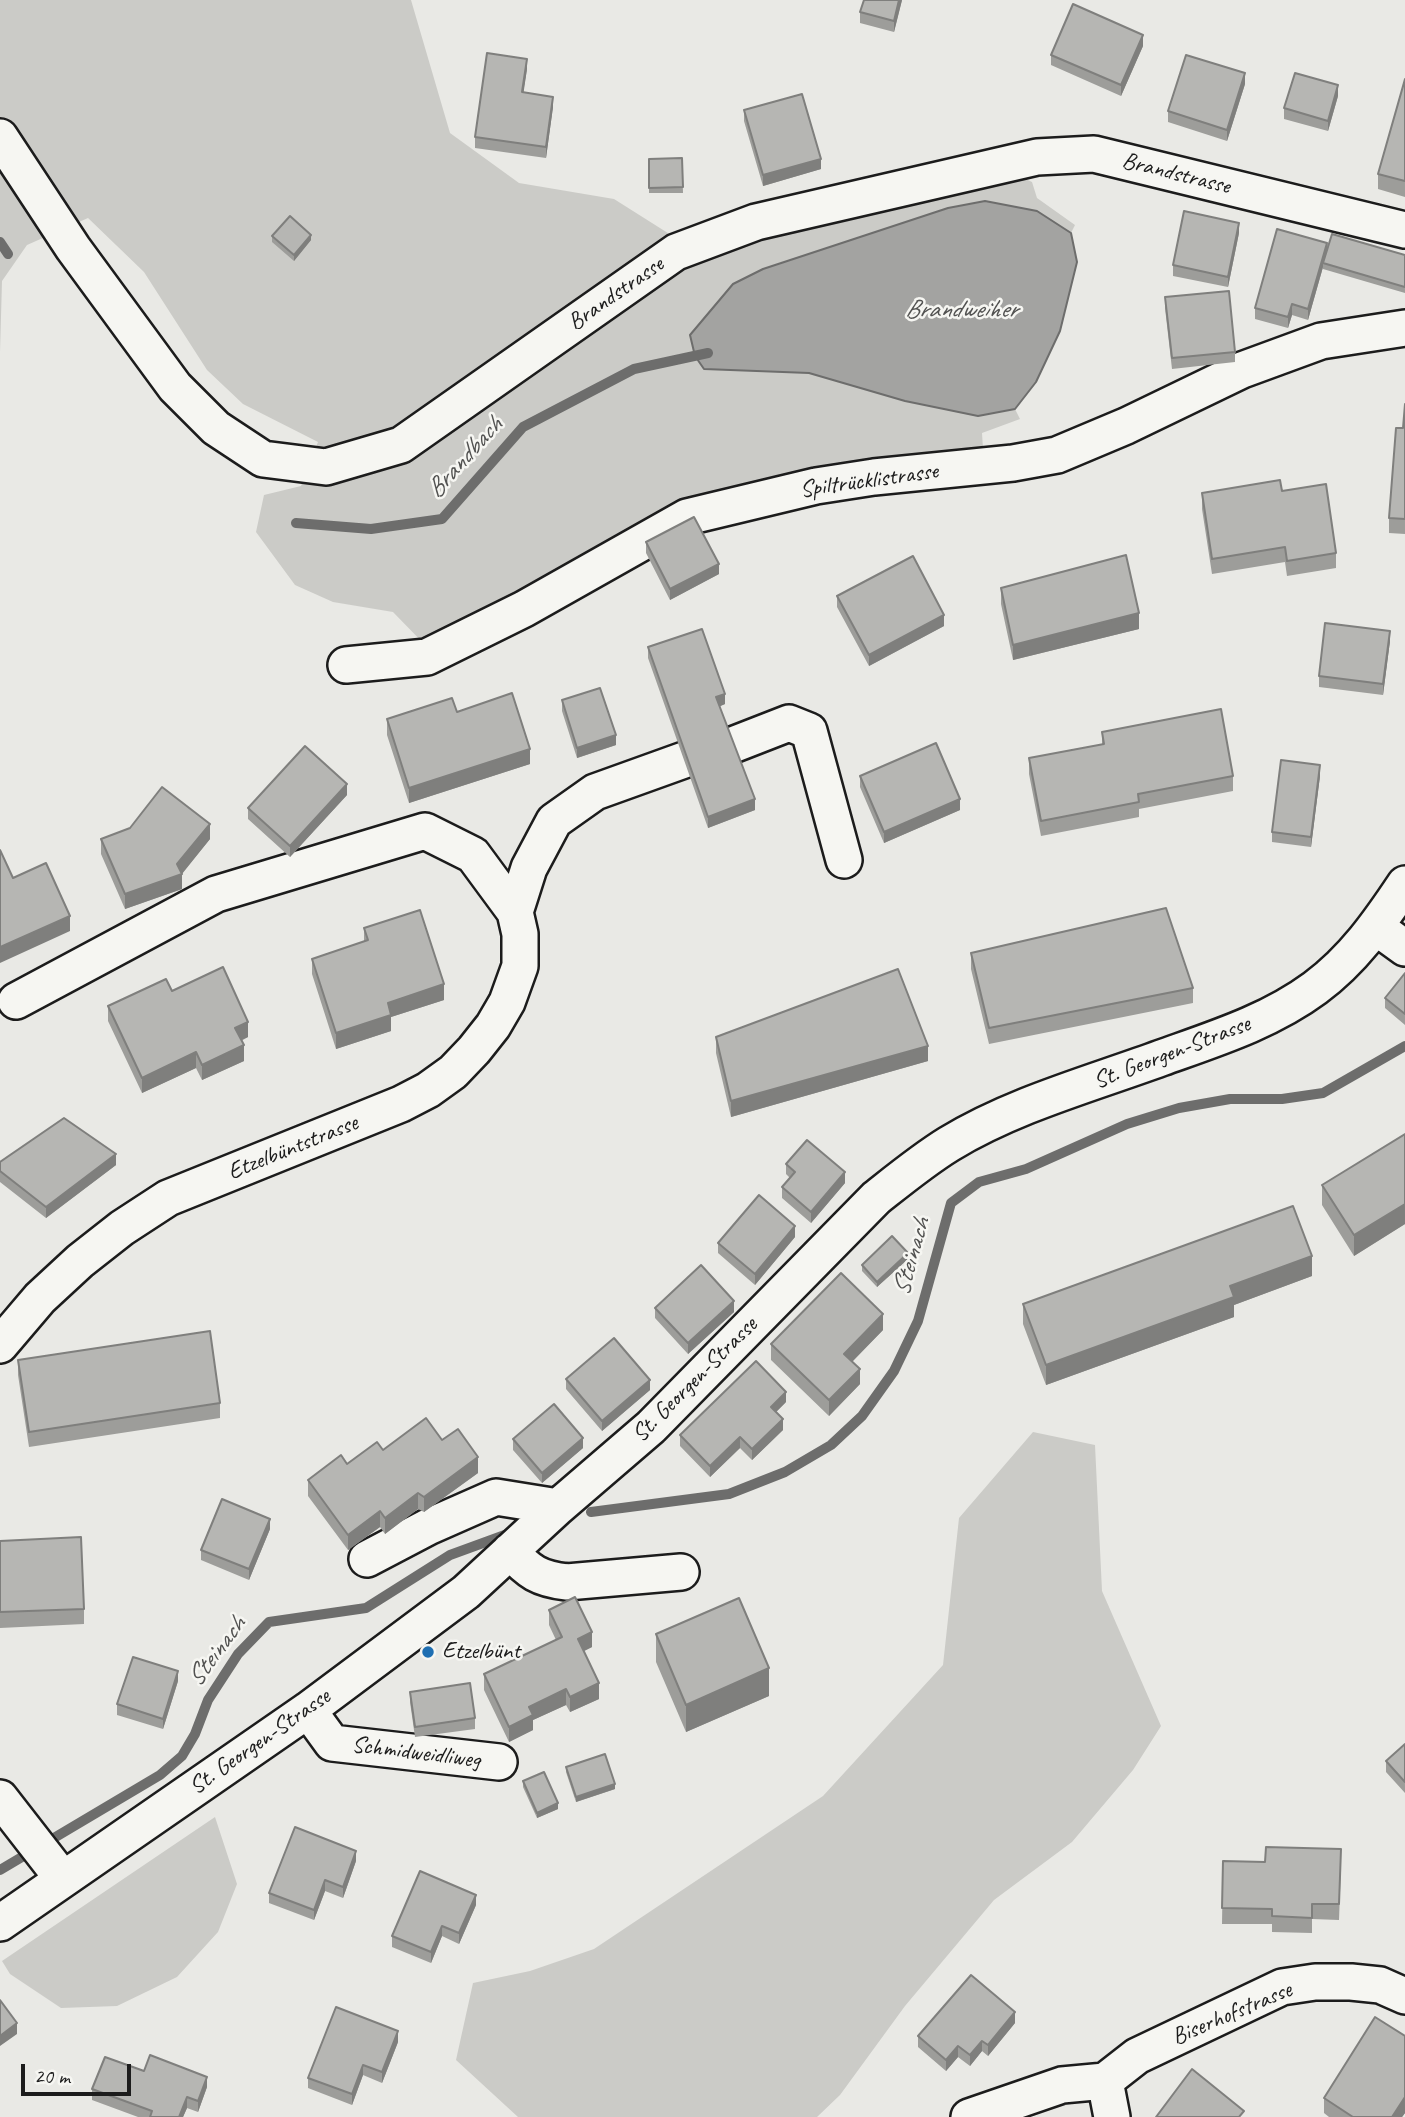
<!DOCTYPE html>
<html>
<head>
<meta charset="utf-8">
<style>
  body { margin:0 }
  #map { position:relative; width:1405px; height:2117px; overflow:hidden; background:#e9e9e5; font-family:Caveat,sans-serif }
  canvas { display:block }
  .scale { position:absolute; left:21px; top:2064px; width:110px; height:32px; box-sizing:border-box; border:4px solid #1c1c1c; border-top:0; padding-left:9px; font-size:21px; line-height:24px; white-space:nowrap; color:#1c1c1c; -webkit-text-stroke:5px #f6f6f2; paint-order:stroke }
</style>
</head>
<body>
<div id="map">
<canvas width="1405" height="2117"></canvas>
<div class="scale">20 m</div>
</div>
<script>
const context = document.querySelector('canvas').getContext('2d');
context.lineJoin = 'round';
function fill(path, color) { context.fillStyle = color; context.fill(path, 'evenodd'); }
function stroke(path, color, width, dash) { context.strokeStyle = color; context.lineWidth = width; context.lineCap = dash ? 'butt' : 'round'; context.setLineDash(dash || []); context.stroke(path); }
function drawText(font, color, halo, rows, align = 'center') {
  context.font = font + ' Caveat,sans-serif'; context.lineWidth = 5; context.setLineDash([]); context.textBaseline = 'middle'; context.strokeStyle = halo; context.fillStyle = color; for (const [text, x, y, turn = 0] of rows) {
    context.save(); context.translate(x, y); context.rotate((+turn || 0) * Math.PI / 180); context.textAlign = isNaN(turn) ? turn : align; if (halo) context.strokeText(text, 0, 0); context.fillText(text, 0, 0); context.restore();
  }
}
fill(new Path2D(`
  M0,0H411L450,133L519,183L614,199L709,259L789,228L997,166L1032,182L1037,198L1075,225L1071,233L1037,211L948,208L763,269L733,284L704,369L810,373L905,401L978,416L1015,409L1020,419L982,433L983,449L823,471L429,649L393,612L333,602L295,585L256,532L264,495L301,486L318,442L243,404L207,370L144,272L88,218L27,245L2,281L0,352Z
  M1033,1432L1095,1445L1102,1591L1161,1726L1133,1770L1072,1842L994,1900L905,2006L840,2095L817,2117H518L456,2060L473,1983L530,1971L594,1949L823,1796L943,1665L959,1518Z
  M215,1817L237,1884L218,1932L177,1977L117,2006L61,2008L10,1974L2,1961Z`), '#cbcbc7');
const water = new Path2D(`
  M985,201L1037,211L1071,233L1077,262L1060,331L1036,382L1015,409L978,416L905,401L809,373L704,369L695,356L690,335L733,284L763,269L948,208Z`);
fill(water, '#a3a3a1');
stroke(water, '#6d6d6c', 2);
stroke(new Path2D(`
  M0,242L8,254
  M296,523L371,529L442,519L523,427L634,369L708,353
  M591,1512L729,1494L785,1472L831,1445L862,1416L894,1371L918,1321L951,1203L979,1182L1026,1169L1127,1124L1179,1108L1230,1099H1282L1323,1093L1405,1046
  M0,1870L160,1775L182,1756L195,1734L208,1700L238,1654L269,1622L366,1608L450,1555L513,1532`), '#6d6d6c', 10);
const minor = new Path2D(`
  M0,137L73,248L175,387L216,428L263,459L326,467L401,445L676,252L756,222L1037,157L1094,154L1405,230
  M346,665L427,657L524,609L687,517L816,486L874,477L1013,463L1057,455L1126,426L1242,370L1321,341L1405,328
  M730,746L789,723L809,731L844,860
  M515,912L529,868L554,821L595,792L684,760
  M1376,927L1405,948
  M0,1345L40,1298L80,1261L122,1228L168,1198L401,1104L428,1090L453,1072L474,1050L493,1026L507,1002L520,966V934L515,912L473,855L425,831L216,894L16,1001
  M510,1551C529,1572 539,1579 567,1582L681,1572
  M367,1559L428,1527L496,1497L558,1507
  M308,1710L332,1743L499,1762
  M0,1798L63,1879
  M0,1923L308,1710L466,1592L558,1507L651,1427L876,1198C900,1179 923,1160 949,1144C1013,1105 1090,1084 1161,1058C1214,1039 1269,1022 1315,988C1353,960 1379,923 1405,884
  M969,2117L1062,2085L1105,2081
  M1112,2117L1105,2081L1137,2056L1282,1987L1315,1982H1351L1380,1985L1405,1996`);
stroke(minor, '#1c1c1c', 40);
stroke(minor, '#f6f6f2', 35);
fill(new Path2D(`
  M902,0L894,32L860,23V12Z
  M1143,46L1121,96L1051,65V55Z
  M527,69L523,93L553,107L546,158L475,148V137Z
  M1405,79V197L1378,189V174Z
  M1245,84L1227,141L1168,122V111Z
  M1338,96L1328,131L1284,119V108Z
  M744,110L821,169L763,186L744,121Z
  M682,158L683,193H649V159Z
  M1239,233L1228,287L1173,276V265Z
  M272,236L311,240L294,261L272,242Z
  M1327,249L1405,255V293L1323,269V267L1308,320L1292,315L1288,328L1255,319V308Z
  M1165,297L1235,352V362L1172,369L1165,308Z
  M1405,404V534L1389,533V518L1403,428Z
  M1282,491L1336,553V568L1287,576L1285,562L1212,574L1202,509V493Z
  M646,542L719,574L670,600L646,553Z
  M1001,588L1139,629L1013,660L1001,604Z
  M837,596L944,626L869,666L837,607Z
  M1390,641L1383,695L1319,687V676Z
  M648,647L725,704L720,706L755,810L708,828L648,658Z
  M562,700L616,745L577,758L562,711Z
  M457,712L530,764L409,803L387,735V719Z
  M1102,732L1233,776V791L1139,809V817L1041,836L1029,774V758L1102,745Z
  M860,776L960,810L884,843L860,787Z
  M1320,776L1311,847L1272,842V832Z
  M347,795L290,857L248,819V808Z
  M130,828L210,839L182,873V889L125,909L101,854V839Z
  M364,928L444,1000L391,1017V1031L336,1049L312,974V959L364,942Z
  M971,953L1193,988V1003L989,1044L971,969Z
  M1405,973V1025L1385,1008V998Z
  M172,991L248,1037L241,1041L244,1061L202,1080L196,1068L142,1093L108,1021V1006Z
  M716,1037L928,1061L731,1117L716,1053Z
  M1405,1134V1224L1354,1256L1322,1205V1185Z
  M0,1162L116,1165L46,1218L0,1182Z
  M786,1164L845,1183L811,1223L782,1198V1187L790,1178L786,1174Z
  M795,1237L755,1285L718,1253V1243Z
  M908,1259L877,1287L862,1271V1265Z
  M1312,1276L1234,1305V1317L1046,1385L1023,1324V1304Z
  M655,1308L734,1312L688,1354L655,1318Z
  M883,1330L852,1362L860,1384L829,1416L771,1360V1344Z
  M18,1360L220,1403V1418L29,1447L18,1375Z
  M566,1379L650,1390L602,1431L566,1389Z
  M786,1402L776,1412L783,1430L752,1460L740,1448L710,1477L680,1446V1435Z
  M513,1439L583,1448L542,1483L513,1450Z
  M442,1440L478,1473L424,1512L418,1509L385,1534L380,1527L348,1550L308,1496V1480L347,1464L383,1450Z
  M270,1529L249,1580L201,1560V1550Z
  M0,1541L84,1609V1624L0,1628Z
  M549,1610L592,1647L584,1651L599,1699L570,1712L566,1705L533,1720V1730L509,1742L484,1690V1674L556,1640L549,1625Z
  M656,1634L769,1696L686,1732L656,1662Z
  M178,1681L163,1729L117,1715V1704Z
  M410,1692L475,1718V1729L415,1737L410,1702Z
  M1405,1744V1793L1386,1772V1761Z
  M566,1767L615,1789L576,1802L566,1772Z
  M523,1781L558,1809L537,1818L523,1787Z
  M356,1861L343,1898L325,1891L314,1920L269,1903V1893Z
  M1223,1861L1341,1865L1339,1920L1312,1919V1933L1272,1932V1924H1222Z
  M476,1905L459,1944L442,1936L431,1963L392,1947V1936Z
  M1015,2023L988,2056L982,2051L970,2066L958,2057L946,2071L918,2047V2036Z
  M1405,2036V2113L1402,2117H1329L1324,2113V2098Z
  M398,2042L382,2083L363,2075L352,2105L308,2088V2078Z
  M144,2071L207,2087L198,2112L187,2108L183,2117H138L92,2100V2089Z`), '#9d9d9a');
fill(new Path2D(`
  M899,0H902L894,32V21Z
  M1143,35V46L1121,96V85Z
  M527,59V69L522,103V92Z
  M1245,73V84L1227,141V130Z
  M1338,85V96L1328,131V121Z
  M553,97V107L546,158V147Z
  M821,159V169L763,186V175Z
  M1239,223V233L1228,287V277Z
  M311,235V240L294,261V255Z
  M1327,243V253L1323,263V267L1308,320V309Z
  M1292,304V315L1288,328V317Z
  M719,564V574L670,600V589Z
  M1139,613V629L1013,660V645Z
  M944,615V626L869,666V655Z
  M1390,631V641L1383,695V684Z
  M725,694V704L716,708V697Z
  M616,735V745L577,758V748Z
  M530,749V764L409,803V788Z
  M1320,765V776L1311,847V837Z
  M347,784V795L290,857V846Z
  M755,799V810L708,828V817Z
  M960,799V810L884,843V832Z
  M210,824V839L182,874V889L125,909V894L177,864Z
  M70,916V931L0,963V947Z
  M444,984V1000L391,1017V1031L336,1049V1033L388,1003Z
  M248,1022V1037L235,1043V1028Z
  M244,1045V1061L202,1080V1065Z
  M928,1046V1061L731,1117V1101Z
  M196,1052V1068L142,1093V1078Z
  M116,1154V1165L46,1218V1207Z
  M845,1172V1183L811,1223V1212Z
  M1405,1204V1224L1354,1256V1235Z
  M795,1226V1237L755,1285V1274Z
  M908,1253V1259L877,1287V1282Z
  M1312,1256V1276L1234,1305V1317L1046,1385V1365L1230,1286Z
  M734,1301V1312L688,1354V1343Z
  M883,1314V1330L844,1370V1354Z
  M860,1369V1384L829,1416V1400Z
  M650,1380V1390L602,1431V1421Z
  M786,1392V1402L771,1417V1407Z
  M783,1419V1430L752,1460V1449Z
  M740,1437V1448L710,1477V1466Z
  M583,1438V1448L542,1483V1473Z
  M478,1457V1473L424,1512V1497Z
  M418,1493V1509L385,1534V1518Z
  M380,1511V1527L348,1550V1535Z
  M270,1519V1529L249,1580V1569Z
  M592,1632V1647L578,1654V1639Z
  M769,1668V1696L686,1732V1705Z
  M178,1671V1681L163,1729V1719Z
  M599,1683V1699L570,1712V1697Z
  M566,1689V1705L533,1720V1730L509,1742V1727L529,1707Z
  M615,1784V1789L576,1802V1797Z
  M558,1803V1809L537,1818V1813Z
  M356,1851V1861L343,1898V1887Z
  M325,1880V1891L314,1920V1910Z
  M476,1895V1905L459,1944V1933Z
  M442,1926V1936L431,1963V1952Z
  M1015,2012V2023L988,2056V2045Z
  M17,2023V2034L0,2046V2036Z
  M398,2031V2042L382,2083V2072Z
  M982,2041V2051L970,2066V2055Z
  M958,2046V2057L946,2071V2060Z
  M363,2065V2075L352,2105V2094Z
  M207,2077V2087L198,2112V2101Z
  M187,2097V2108L183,2117H179Z
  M1405,2097V2113L1402,2117H1392Z`), '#7f7f7d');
const building = new Path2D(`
  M864,0H899L894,21L860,12Z
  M1073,4L1143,35L1121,85L1051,55Z
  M487,53L527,59L522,92L553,97L546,147L475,137Z
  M1186,55L1245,73L1227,130L1168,111Z
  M1295,73L1338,85L1328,121L1284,108Z
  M1405,79V181L1378,174Z
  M802,94L821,159L763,175L744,110Z
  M682,158L683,187L649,188V159Z
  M1184,211L1239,223L1228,277L1173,265Z
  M290,216L311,235L294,255L272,236Z
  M1277,229L1327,243L1308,309L1292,304L1288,317L1255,308Z
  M1332,234L1405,255V287L1323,263Z
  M1229,291L1235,352L1172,358L1165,297Z
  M1405,404V519L1389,518L1396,428H1403Z
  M1280,480L1282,491L1326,484L1336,553L1287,561L1285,547L1212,559L1202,493Z
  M694,517L719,564L670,589L646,542Z
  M1126,555L1139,613L1013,645L1001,588Z
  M913,556L944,615L869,655L837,596Z
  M1325,623L1390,631L1383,684L1319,676Z
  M702,629L725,694L716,697L755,799L708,817L648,647Z
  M600,688L616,735L577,748L562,700Z
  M512,693L530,749L409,788L387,719L452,698L457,712Z
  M1221,709L1233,776L1138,794L1139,802L1041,821L1029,758L1104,744L1102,732Z
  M936,743L960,799L884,832L860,776Z
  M305,746L347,784L290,846L248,808Z
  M1281,760L1320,765L1311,837L1272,832Z
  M162,787L210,824L177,864L182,874L125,894L101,839L130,828Z
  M0,850L13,878L46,863L70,916L0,947Z
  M1166,908L1193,988L989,1028L971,953Z
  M420,910L444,984L388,1003L391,1015L336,1033L312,959L368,940L364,928Z
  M223,967L248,1022L235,1028L244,1045L202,1065L196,1052L142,1078L108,1006L166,979L172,991Z
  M898,969L928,1046L731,1101L716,1037Z
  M1405,973V1014L1385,998Z
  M64,1118L116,1154L46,1207L0,1171V1162Z
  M1405,1134V1204L1354,1235L1322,1185Z
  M807,1140L845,1172L811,1212L782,1187L795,1172L786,1164Z
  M759,1195L795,1226L755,1274L718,1243Z
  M1293,1206L1312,1256L1230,1286L1234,1297L1046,1365L1023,1304Z
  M892,1236L908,1253L877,1282L862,1265Z
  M701,1265L734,1301L688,1343L655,1308Z
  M841,1273L883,1314L844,1354L860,1369L829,1400L771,1344Z
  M210,1331L220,1403L29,1432L18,1360Z
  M614,1338L650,1380L602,1421L566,1379Z
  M756,1361L786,1392L771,1407L783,1419L752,1449L740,1437L710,1466L680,1435Z
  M554,1404L583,1438L542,1473L513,1439Z
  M426,1418L442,1440L458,1429L478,1457L424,1497L418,1493L385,1518L380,1511L348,1535L308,1480L341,1455L347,1464L377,1442L383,1450Z
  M222,1499L270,1519L249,1569L201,1550Z
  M81,1537L84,1609L0,1612V1541Z
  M575,1597L592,1632L578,1639L599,1683L570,1697L566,1689L529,1707L533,1715L509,1727L484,1674L562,1637L549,1610Z
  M739,1598L769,1668L686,1705L656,1634Z
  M133,1657L178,1671L163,1719L117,1704Z
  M470,1683L475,1718L415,1727L410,1692Z
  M1405,1744V1782L1386,1761Z
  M605,1754L615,1784L576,1797L566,1767Z
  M544,1772L558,1803L537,1813L523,1781Z
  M295,1827L356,1851L343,1887L325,1880L314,1910L269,1893Z
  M1266,1847L1341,1849L1339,1904H1312V1918L1272,1916V1909L1222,1908L1223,1861L1265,1862Z
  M420,1871L476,1895L459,1933L442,1926L431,1952L392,1936Z
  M971,1975L1015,2012L988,2045L982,2041L970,2055L958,2046L946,2060L918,2036Z
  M0,2000L17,2023L0,2036Z
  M336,2007L398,2031L382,2072L363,2065L352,2094L308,2078Z
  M1375,2017L1405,2036V2097L1392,2117H1353L1324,2098Z
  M150,2055L207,2077L198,2101L187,2097L179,2117H150L152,2111L92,2089L105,2057L144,2071Z
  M1192,2069L1244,2111L1239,2117H1156Z`);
fill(building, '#b6b6b3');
stroke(building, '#7f7f7d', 2);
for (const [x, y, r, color] of [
  [428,1652,7,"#1f6fb2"]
]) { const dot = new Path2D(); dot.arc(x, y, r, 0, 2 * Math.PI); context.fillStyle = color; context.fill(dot); stroke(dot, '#f6f6f2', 2.5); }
drawText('24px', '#1c1c1c', '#f6f6f2', [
  ["Brandstrasse",1176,174,14],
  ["Brandstrasse",616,294,-35],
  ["Spiltrücklistrasse",869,481,-8],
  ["St. Georgen-Strasse",1172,1053,-21],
  ["Etzelbüntstrasse",293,1148,-22],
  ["St. Georgen-Strasse",695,1380,-45],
  ["St. Georgen-Strasse",260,1742,-35],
  ["Schmidweidliweg",416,1753,7],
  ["Biserhofstrasse",1232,2014,-23]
]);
drawText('24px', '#1c1c1c', '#f6f6f2', [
  ["Etzelbünt",442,1652]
], 'left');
drawText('italic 26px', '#525251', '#f6f6f2', [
  ["Brandweiher",961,310],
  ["Brandbach",465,458,-48],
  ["Steinach",912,1257,-74],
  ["Steinach",217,1652,-53]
]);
</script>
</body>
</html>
